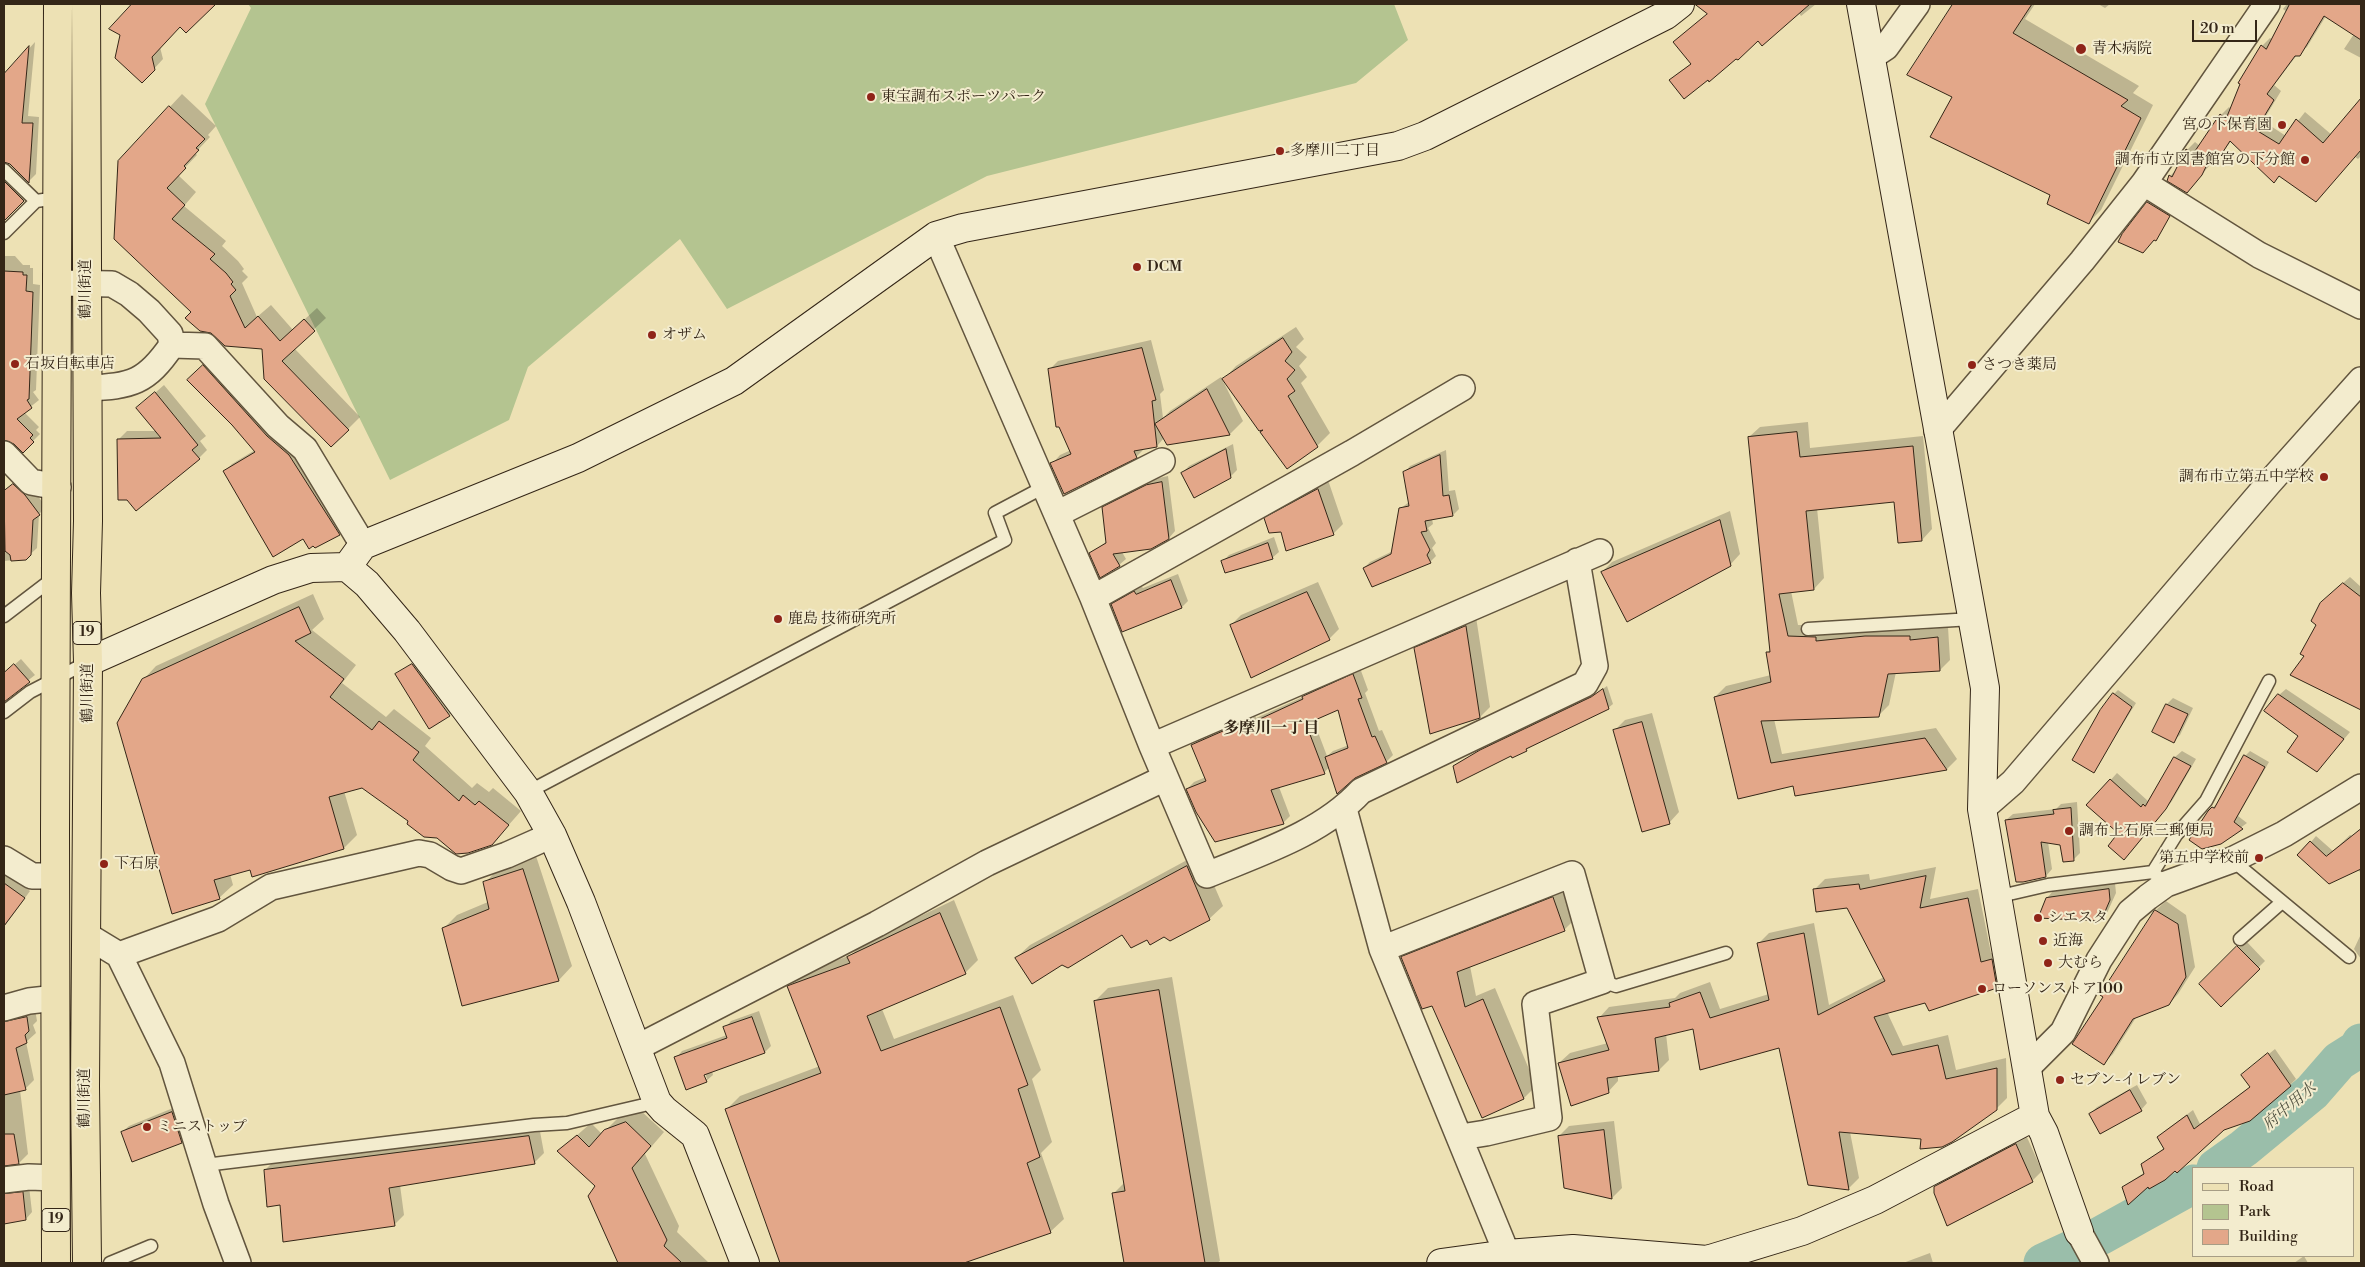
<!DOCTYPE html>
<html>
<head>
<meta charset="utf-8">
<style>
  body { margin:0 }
  #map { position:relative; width:2365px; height:1267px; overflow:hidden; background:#ede1b4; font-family:"Libre Bodoni",serif }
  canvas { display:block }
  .frame { position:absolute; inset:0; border:5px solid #342617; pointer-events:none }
  .legend { position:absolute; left:2192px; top:1167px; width:162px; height:90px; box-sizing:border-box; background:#f3ecce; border:1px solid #a79d85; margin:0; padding:6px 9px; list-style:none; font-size:15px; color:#342617 }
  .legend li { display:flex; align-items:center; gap:10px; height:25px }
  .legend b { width:25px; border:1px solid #a79d85 }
  .scale { position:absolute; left:2192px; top:20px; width:65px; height:22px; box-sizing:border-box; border:2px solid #342617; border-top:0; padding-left:6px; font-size:15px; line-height:18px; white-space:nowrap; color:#342617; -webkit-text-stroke:4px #f3ecce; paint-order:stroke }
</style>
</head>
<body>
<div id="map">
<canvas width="2365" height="1267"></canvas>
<div class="frame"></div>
<ul class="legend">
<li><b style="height:6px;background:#ede1b4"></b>Road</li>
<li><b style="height:14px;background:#b4c490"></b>Park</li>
<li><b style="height:14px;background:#e3a789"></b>Building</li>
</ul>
<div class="scale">20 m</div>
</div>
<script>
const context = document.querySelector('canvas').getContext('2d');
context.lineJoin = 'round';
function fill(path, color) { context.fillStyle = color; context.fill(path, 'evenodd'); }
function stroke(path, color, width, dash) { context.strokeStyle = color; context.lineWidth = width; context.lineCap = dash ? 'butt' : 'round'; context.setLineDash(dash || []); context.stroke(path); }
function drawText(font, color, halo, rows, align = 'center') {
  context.font = font + ' "Libre Bodoni","Noto Serif JP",serif'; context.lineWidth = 4; context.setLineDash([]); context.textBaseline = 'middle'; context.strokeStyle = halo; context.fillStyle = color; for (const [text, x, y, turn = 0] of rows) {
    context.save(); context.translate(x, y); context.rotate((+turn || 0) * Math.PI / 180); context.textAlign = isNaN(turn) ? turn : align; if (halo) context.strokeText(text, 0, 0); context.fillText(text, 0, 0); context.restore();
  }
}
fill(new Path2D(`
  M248,4H1394L1408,40L1356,83L987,176L727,309L680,239L528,367L509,420L390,480L205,104L251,8Z`), '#b4c490');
fill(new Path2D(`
  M134,4H214L186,31L180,25L160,47L163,59L142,82L121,35L111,29Z
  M1711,4H1816L1801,16L1799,13L1758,39L1736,57L1677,74L1692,63L1708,13L1704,10Z
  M1955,4H2035L2025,19L2139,86L2133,93L2153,105L2101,210L2088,223L2052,194L1954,96L1909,74Z
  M2098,4H2110L2105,8Z
  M2287,4H2361V58L2344,49L2354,34L2326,16L2307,47L2297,55L2274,85L2281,91L2263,121L2286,136L2305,112L2332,135L2361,100V156L2358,159L2355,157L2232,140L2221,154L2217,151L2210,165L2187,191L2170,176L2177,169L2187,150L2195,142L2200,146L2221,115L2229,107L2231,109L2262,46L2270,38L2273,40L2287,12L2283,9Z
  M35,42L28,116L39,117L36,174L29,181L7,161H4V76Z
  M182,94L216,126L208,135L210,137L195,153L197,155L178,175L196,192L184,206L226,241L222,246L238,261L244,269L242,271L248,277L242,283L257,317L271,305L293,330L317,308L326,318L294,348L360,417L331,446L263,348L193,312L119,161Z
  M4,164L5,168L30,193L4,220Z
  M2153,198L2173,211L2155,239L2148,203Z
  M4,256H15L23,265H30V268H33V284L40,285L36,390L33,392L39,400L24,412L39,427L36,430L40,434L23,451L4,436Z
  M1296,327L1304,339L1296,347L1307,357L1299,366L1307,377L1301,383L1330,433L1317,446L1265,428L1224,379L1236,366Z
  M1151,340L1164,390L1160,394L1163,418L1170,411L1221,377L1243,421L1230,434L1167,444L1164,438L1157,446L1145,448L1136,457L1052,464L1060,455L1071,450L1049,370L1058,361Z
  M211,358L275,429L347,527L339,534L315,546L225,471L232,464L255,450L233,424L189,380Z
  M164,385L206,436L200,441L207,450L199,458L128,498L118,440L127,431H156L138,408Z
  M1808,422L1810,448L1923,436L1932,529L1922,540L1899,542L1895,501L1817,508L1824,578L1814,589L1791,591L1798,625L1920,626V630L1948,627L1950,660L1940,670L1896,672L1889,705L1878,716L1774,719L1782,754L1936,728L1957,759L1947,769L1796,794L1794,784L1739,797L1715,697L1726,686L1771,675L1767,653L1771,649L1749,437L1760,427Z
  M1233,444L1237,470L1230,477L1182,473L1189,466Z
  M1446,450L1449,491L1455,490L1459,509L1453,515L1432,519L1433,524L1428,528L1436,543L1432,548L1436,556L1430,562L1364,568L1370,562L1393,551L1400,509L1409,502L1404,473L1410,466Z
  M1168,476L1175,531L1169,538L1122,552L1126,559L1119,565L1091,553L1107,541L1103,508L1110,501L1154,479Z
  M20,478L32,488L46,507L39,514L37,548L25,559L4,561V491Z
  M1328,480L1343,524L1333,534L1282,531L1266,519L1276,509Z
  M1730,511L1740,554L1730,565L1602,572L1612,562Z
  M1274,537L1279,552L1272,558L1223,561L1229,555Z
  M1178,574L1188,601L1182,607L1112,605L1119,598L1141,586L1143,588Z
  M2350,577L2361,587V708L2292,675L2306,656L2327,597Z
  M1318,582L1339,629L1329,639L1231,625L1241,615Z
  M313,594L324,619L312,630L356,665L342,683L386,717L394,709L431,738L425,746L472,788L477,783L489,792L493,788L521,811L492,844L437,837L410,821L362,787L344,791L357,835L344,848L230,874L233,885L219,898L143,680L156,666Z
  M1476,617L1490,707L1480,717L1415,649L1425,639Z
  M21,659L35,675L4,699V674Z
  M415,662L452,713L449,715L396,674Z
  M1360,668L1368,690L1365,693L1379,731L1382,730L1393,755L1386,762L1329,767L1324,773L1279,787L1290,816L1283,823L1187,789L1194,782L1206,777L1193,745L1200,738L1255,714L1256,718L1305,696L1310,690ZM1339,708L1349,745L1333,751L1327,756L1313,719Z
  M1607,686L1613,704L1608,708L1513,756L1511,754L1454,767L1486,746L1597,693Z
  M2286,689L2350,732L2323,764L2299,736L2279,695Z
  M2118,690L2136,703L2093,772L2114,694Z
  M2173,698L2193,708L2180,735L2173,741L2154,731L2167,704Z
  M1652,713L1679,812L1669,823L1615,730L1625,720Z
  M2182,751L2196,759L2172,801L2131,852L2120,833L2088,805L2117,773L2148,801L2151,799L2175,757Z
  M2250,751L2269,762L2238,816L2247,823L2220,843L2209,812L2219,801L2245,756Z
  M2077,802L2080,853L2074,859L2061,844L2048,842L2052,869L2046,876L2006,820L2013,814L2056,809L2061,804Z
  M2361,829V873L2357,869L2330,883L2311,842L2316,836L2333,851L2350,835L2352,836Z
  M1200,853L1223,906L1209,919L1164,936L1147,938L1123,933L1061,964L1016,958L1030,945Z
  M536,856L572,966L559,980L463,1004L443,929L457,915L488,902L485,883L498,869Z
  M1936,867L1930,899L1978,889L1991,953L2002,950L2007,977L1996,987L1887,1012L1903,1046L1948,1035L1956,1070L2006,1058L2007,1098L1996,1109L1922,1137L1850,1132L1859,1178L1848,1189L1780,1046L1694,1027L1666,1034L1669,1060L1659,1070L1618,1076V1081L1608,1092L1559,1063L1570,1053L1608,1043L1599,1018L1609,1007L1675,998L1680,993L1710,982L1720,1009L1769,994L1758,944L1769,933L1814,923L1829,1005L1884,977L1848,907L1814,890L1825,879L1869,874L1870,880Z
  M4,873L30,891L4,927Z
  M2115,883L2116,893L2107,913L2101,920L2047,898L2053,891Z
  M1565,886L1576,918L1564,930L1470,966L1476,996L1495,988L1536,1086L1524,1098L1483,1116L1433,1004L1402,957L1414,945Z
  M954,900L978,960L965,973L882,1009L894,1039L1013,995L1041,1070L1032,1079L1052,1142L1041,1153L1064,1219L1050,1232L960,1263H781L727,1109L740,1096L820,1066L789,987L802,973L851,955L862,944Z
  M2166,901L2186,915L2195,967L2178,994L2169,1004L2137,1016L2113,1054L2104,1063V997L2101,995L2156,910Z
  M2361,934V959L2354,949Z
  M2246,941L2265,961L2221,1005L2207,978Z
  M1172,977L1220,1261L1217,1263H1125L1113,1194L1125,1182L1095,1001L1108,988Z
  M35,1009L37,1021L33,1025L36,1033L26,1042L34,1080L25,1089L20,1090L28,1154L20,1162L4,1164V1012Z
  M759,1011L771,1046L765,1052L712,1071L713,1075L706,1081L676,1058L682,1051L727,1035L725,1028L731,1021ZM701,1069H704L707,1079H705Z
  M2275,1049L2296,1079L2290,1085L2223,1129L2176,1169L2149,1185L2123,1187L2145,1172L2143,1164L2164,1148L2159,1137L2165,1131L2193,1110L2200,1124L2251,1086L2249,1070Z
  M2137,1085L2147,1103L2141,1110L2090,1114L2097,1107Z
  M178,1106L188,1136L181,1142L122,1132L129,1126Z
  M640,1110L664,1132L645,1154L679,1226L677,1232L709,1263H619L590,1196L597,1186L559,1151L591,1123L602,1134L619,1117Z
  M1614,1121L1622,1188L1612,1198L1559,1136L1569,1126Z
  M539,1126L544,1153L534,1163L400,1185L404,1215L394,1225L281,1204L265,1170L275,1160Z
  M2026,1135L2042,1171L2032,1181L1935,1187L1946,1177Z
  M4,1185L29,1186L32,1212L26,1219L4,1223Z
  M1930,1253L1933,1263H1903Z
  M2304,1256L2308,1263H2294Z`), '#0003');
stroke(new Path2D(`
  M2358,1049L2361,1048`), '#71816f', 6);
stroke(new Path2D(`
  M2216,1168L2244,1148L2312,1092L2339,1061L2358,1049L2361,1043
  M2100,1236L2194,1184
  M2043,1263L2071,1250`), '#9abeaa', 39);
const building = new Path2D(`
  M132,4H216L186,33L180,27L152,57L155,70L142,83L115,58L120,35L109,29Z
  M1695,4H1810L1762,46L1758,41L1738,60L1736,59L1709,82L1708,80L1684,99L1669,80L1691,64L1673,42L1707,14Z
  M1953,4H2032L2013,33L2128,100L2121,106L2141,118L2089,224L2047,204L2050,195L1930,137L1952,97L1907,75Z
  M2290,4H2361V40L2324,16L2300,56H2295L2267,94L2274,100L2256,130L2279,144L2296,119L2323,143L2361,98V150L2316,202L2279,176L2274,183L2230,141L2221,155L2214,150L2202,175L2187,193L2167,181L2169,175L2172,177L2186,149L2193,154L2220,114L2226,119L2240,84L2238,83L2261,45L2266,49Z
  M29,46L22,123H33L29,183L10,164L4,162V74Z
  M169,106L205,139L196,148L199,150L184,166L186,168L167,188L185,205L172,219L215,254L210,259L226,273L233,282L231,284L236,290L230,296L245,328L258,316L280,341L304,319L315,331L282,361L349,430L331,447L264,379L262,349L225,346L211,333L200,331L185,318L191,312L114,239L118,161Z
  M4,181L24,201L4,221Z
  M2147,202L2170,216L2156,241L2154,240L2143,253L2118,242L2122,234Z
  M4,271L23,272V275H27L26,291L33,292L29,399L27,400L32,408L17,419L33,435L30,438L34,442L23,453L14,444L4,440Z
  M1283,338L1292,352L1285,361L1295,370L1287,379L1295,391L1288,396L1318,447L1287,469L1260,432L1263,430L1259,431L1222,379Z
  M1142,348L1156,400L1152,401L1157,447L1134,451L1137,458L1064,494L1050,463L1071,454L1059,427H1056L1048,369Z
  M203,365L267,436L289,455L340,535L315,548L313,546L309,549L303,539L273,557L223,471L255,452L232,425L187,380Z
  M1207,389L1230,435L1167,445L1155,424Z
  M155,392L198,445L192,450L200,459L136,511L127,500H118L117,439L161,438L136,408Z
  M1797,432L1800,457L1913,446L1922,541L1898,543L1894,502L1806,511L1814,590L1779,594L1788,636L1816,637V641L1865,636H1910V640L1938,637L1940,671L1888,674L1879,717L1761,721L1771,763L1925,738L1947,770L1795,796L1793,786L1738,799L1714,697L1771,682L1766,652H1770L1748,437Z
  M1226,449L1231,478L1194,498L1181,473Z
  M1440,455L1443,496L1449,495L1453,516L1425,521L1427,531L1421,532L1430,550L1427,555L1431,563L1372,587L1363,568L1391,554L1399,508L1409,506L1403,472Z
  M1162,482L1169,539L1151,549L1113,554L1120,566L1100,578L1089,553L1106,543L1102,507L1146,485Z
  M13,484L25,495L40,515L33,520L31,555L26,560L11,561L10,555L5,551L4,491Z
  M1318,489L1334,535L1286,551L1281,532L1269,533L1264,518Z
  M1720,520L1731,566L1627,622L1601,572Z
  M1268,543L1273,559L1225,573L1221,561Z
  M1171,580L1182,608L1122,632L1111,604L1134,591L1136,594Z
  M2343,583L2361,597V710L2290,675L2304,656L2300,654L2316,625L2311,621L2320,603Z
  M1307,592L1330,640L1251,678L1230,625Z
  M299,607L311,633L295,641L344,679L330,697L372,730L379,721L419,752L413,760L459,801L463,795L475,805L479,801L509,825L492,845L468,853L456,854L437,838L424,837L407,824L408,821L362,788L329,797L344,849L252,877L250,870L214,880L220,899L172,914L117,723L142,679Z
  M1466,626L1480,718L1430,734L1414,648Z
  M14,664L30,682L4,702V673Z
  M412,664L450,716L429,729L395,674Z
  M1353,674L1362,698L1358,699L1372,737L1375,736L1387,763L1355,778L1337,794L1325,757L1348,748L1338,710L1306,724L1325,774L1271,790L1284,824L1215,842L1196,812L1186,789L1206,781L1191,745L1248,720L1249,724L1303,699L1302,697Z
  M1603,689L1609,709L1526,749L1527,751L1512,758L1511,756L1457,783L1453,766L1480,750L1591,697Z
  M2113,693L2132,707L2094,773L2072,760L2100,710Z
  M2278,694L2344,739L2317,772L2287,752L2298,736L2264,711Z
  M2166,704L2188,714L2174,743L2152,732Z
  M1642,722L1670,824L1642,832L1613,730Z
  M2244,755L2265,767L2234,822L2243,829L2221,844L2202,849L2189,840L2208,811L2212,807L2214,808Z
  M2174,757L2191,766L2166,809L2124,860L2108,846L2118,833L2086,805L2110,779L2141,807L2143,804L2145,806Z
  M2071,808L2074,861L2063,862L2060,845L2041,842L2046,877L2023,882H2016L2005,820L2054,814L2053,810Z
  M2361,829V869L2329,884L2297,855L2310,841L2326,856Z
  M1187,866L1210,920L1170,941L1164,937L1150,945L1147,940L1131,948L1122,935L1068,968L1062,965L1032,984L1015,958Z
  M523,869L559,981L462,1006L442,928L489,909L483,882Z
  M1926,876L1920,908L1968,898L1981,962L1992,959L1997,988L1929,1011L1925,1003L1874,1017L1892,1055L1938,1045L1946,1079L1997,1068V1110L1952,1142L1942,1147L1920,1149L1921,1139L1839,1132L1849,1190L1808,1185L1779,1048L1700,1070L1693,1029L1655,1038L1659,1071L1607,1078L1609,1093L1571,1106L1558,1063L1609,1050L1597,1017L1670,1007L1669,1003L1700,992L1710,1018L1769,1000L1757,943L1804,933L1818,1015L1885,981L1847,908L1816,912L1813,889L1859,884L1860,889Z
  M4,883L25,898L4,926Z
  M2109,889L2110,900L2101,921L2038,918L2046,898Z
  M1553,897L1565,931L1457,972L1465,1007L1483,999L1524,1099L1482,1118L1432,1006L1422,1009L1401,957Z
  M2155,910L2178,924L2186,977L2169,1005L2133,1019L2104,1065L2072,1044L2103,997L2100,995Z
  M940,913L966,974L867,1016L881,1051L1000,1007L1028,1085L1018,1089L1040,1157L1027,1163L1051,1233L964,1263H780L725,1109L821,1073L787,986L850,963L847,957Z
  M2237,946L2260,969L2221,1007L2199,984Z
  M1159,990L1205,1263H1124L1112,1193L1125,1191L1094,1001Z
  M27,1017L29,1031L25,1035L27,1043L16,1048L26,1090L4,1095V1022Z
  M752,1017L765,1053L704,1075L707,1082L686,1090L674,1057L727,1038L723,1027Z
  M2268,1053L2291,1086L2250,1121L2224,1130L2177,1173L2175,1171L2165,1180L2149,1189L2148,1187L2128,1205L2122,1187L2144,1174L2141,1164L2164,1149L2157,1137L2187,1115L2194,1129L2250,1087L2241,1075Z
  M2130,1090L2142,1111L2100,1134L2089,1114Z
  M172,1112L182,1143L132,1162L121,1132Z
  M626,1122L651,1146L632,1168L667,1240L664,1246L682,1263H618L588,1196L595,1186L557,1151L577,1135L589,1147L604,1130Z
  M1604,1130L1612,1199L1564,1188L1558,1136Z
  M4,1134H14L19,1164L4,1166Z
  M529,1136L535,1164L389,1188L395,1226L283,1242L280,1205L267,1207L264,1170Z
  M2016,1144L2033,1182L1947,1226L1934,1193V1187Z
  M23,1192L26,1220L4,1224V1194Z`);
fill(building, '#e3a789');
stroke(building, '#342617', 1);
const lane = new Path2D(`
  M4,170L36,201
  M4,233L36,201L58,198
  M4,616L55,577
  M1808,629L1972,619
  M4,712L30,692L88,662
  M528,792L1005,540L995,513L1044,487
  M2232,860L2349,957
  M2153,872L2176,835L2206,801L2269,681
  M1996,897L2048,885L2153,872L2158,877
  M2240,939L2282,902
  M1602,981L1616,986L1726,953
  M205,1165L534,1125L567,1123L657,1102
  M110,1263L151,1246`);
const street = new Path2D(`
  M1871,57L1886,47L1917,4
  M2144,183L2259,255L2361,306
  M936,236L1093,598L1152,746L1207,875C1260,853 1321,834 1361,791L1585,684L1595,666L1577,561
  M58,283L112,284L129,294L149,311L170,334L172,345C146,383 132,386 87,388
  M172,345L205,346L278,426L305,449L363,545
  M1937,431L2082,261L2144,183L2267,4
  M4,454L31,482L58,487
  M1057,514L1162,461
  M1093,598L1352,453L1462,388
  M1152,746L1600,552
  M1344,809L1382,949L1507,1254
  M1982,809L2013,782L2269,483L2361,380
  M4,859L32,876H55
  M86,935L119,955L172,1063L216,1204L238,1263
  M1382,949L1572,874L1602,981L1535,1004L1549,1118L1486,1133L1461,1137
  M119,955L218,919L271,887L419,853L430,855L452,868L461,871L507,855L552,835
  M4,1008L29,1001L56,998
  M638,1047L877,924L987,863L1165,778
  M2027,1068L2063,1032L2099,960L2130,912L2148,897L2166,884L2232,860L2284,834L2361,787
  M4,1180L29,1177L56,1178
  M2079,1232L2096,1263`);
const secondary = new Path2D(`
  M1861,4L1985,688L1982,809L2035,1116L2044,1133L2079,1232
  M347,567L367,584L407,631L528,792L552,835L581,902L657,1102L664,1110L695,1135L745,1263
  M88,662L273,580L311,568L347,567L363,545L578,458L734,381L936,236L963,228L1398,146L1425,136L1666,15L1680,4
  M1441,1263L1507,1254L1573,1249L1707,1260L1802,1231L1875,1200L2035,1116`);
const primary = new Path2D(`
  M86,4L88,521L86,593L88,662L85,1086L87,1263
  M56,1263L55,832L58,4`);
stroke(lane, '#62553e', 15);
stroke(street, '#62553e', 28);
stroke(secondary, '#342617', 30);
stroke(primary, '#342617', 30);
stroke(lane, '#f3ecce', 12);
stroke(street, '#f3ecce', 25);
stroke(secondary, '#f3ecce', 28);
stroke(primary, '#ede1b4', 28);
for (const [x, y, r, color] of [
  [2081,49,6,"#8f2418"],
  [871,97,5,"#8f2418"],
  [2282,125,5,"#8f2418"],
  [1280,151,5,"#8f2418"],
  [2305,160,5,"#8f2418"],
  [1137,267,5,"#8f2418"],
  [652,335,5,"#8f2418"],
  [15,364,5,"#8f2418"],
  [1972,365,5,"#8f2418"],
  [2324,477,5,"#8f2418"],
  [778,619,5,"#8f2418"],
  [2069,831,5,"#8f2418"],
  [2259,858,5,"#8f2418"],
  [104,864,5,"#8f2418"],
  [2038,918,5,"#8f2418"],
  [2043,941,5,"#8f2418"],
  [2048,963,5,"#8f2418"],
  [1982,989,5,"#8f2418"],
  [2060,1080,5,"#8f2418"],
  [147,1127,5,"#8f2418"]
]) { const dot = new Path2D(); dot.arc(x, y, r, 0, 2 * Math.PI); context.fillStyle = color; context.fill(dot); stroke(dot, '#f3ecce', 2); }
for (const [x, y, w] of [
  [87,633,28],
  [56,1220,28]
]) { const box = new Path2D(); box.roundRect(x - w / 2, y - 11.5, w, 23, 4); context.fillStyle = '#f3ecce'; context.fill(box); stroke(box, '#342617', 1); }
drawText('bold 14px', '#342617', null, [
  ["19",87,633],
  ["19",56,1220]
]);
drawText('15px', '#342617', '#f3ecce', [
  ["青木病院",2092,49],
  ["東宝調布スポーツパーク",881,97],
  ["宮の下保育園",2272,125,"right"],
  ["多摩川二丁目",1290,151],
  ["調布市立図書館宮の下分館",2295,160,"right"],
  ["DCM",1147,267],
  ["オザム",662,335],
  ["石坂自転車店",25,364],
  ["さつき薬局",1982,365],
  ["調布市立第五中学校",2314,477,"right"],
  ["鹿島 技術研究所",788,619],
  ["調布上石原三郵便局",2079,831],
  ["第五中学校前",2249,858,"right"],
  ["下石原",114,864],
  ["シエスタ",2048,918],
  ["近海",2053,941],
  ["大むら",2058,963],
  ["ローソンストア100",1992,989],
  ["セブン-イレブン",2070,1080],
  ["ミニストップ",157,1127]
], 'left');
drawText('15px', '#342617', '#f3ecce', [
  ["鶴川街道",86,289,-90],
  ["鶴川街道",88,693,-90],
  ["鶴川街道",85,1098,-90]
]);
drawText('bold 16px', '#342617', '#f3ecce', [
  ["多摩川一丁目",1271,729]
]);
drawText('italic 16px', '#535443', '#f3ecce', [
  ["府中用水",2290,1107,-40]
]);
</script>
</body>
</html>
